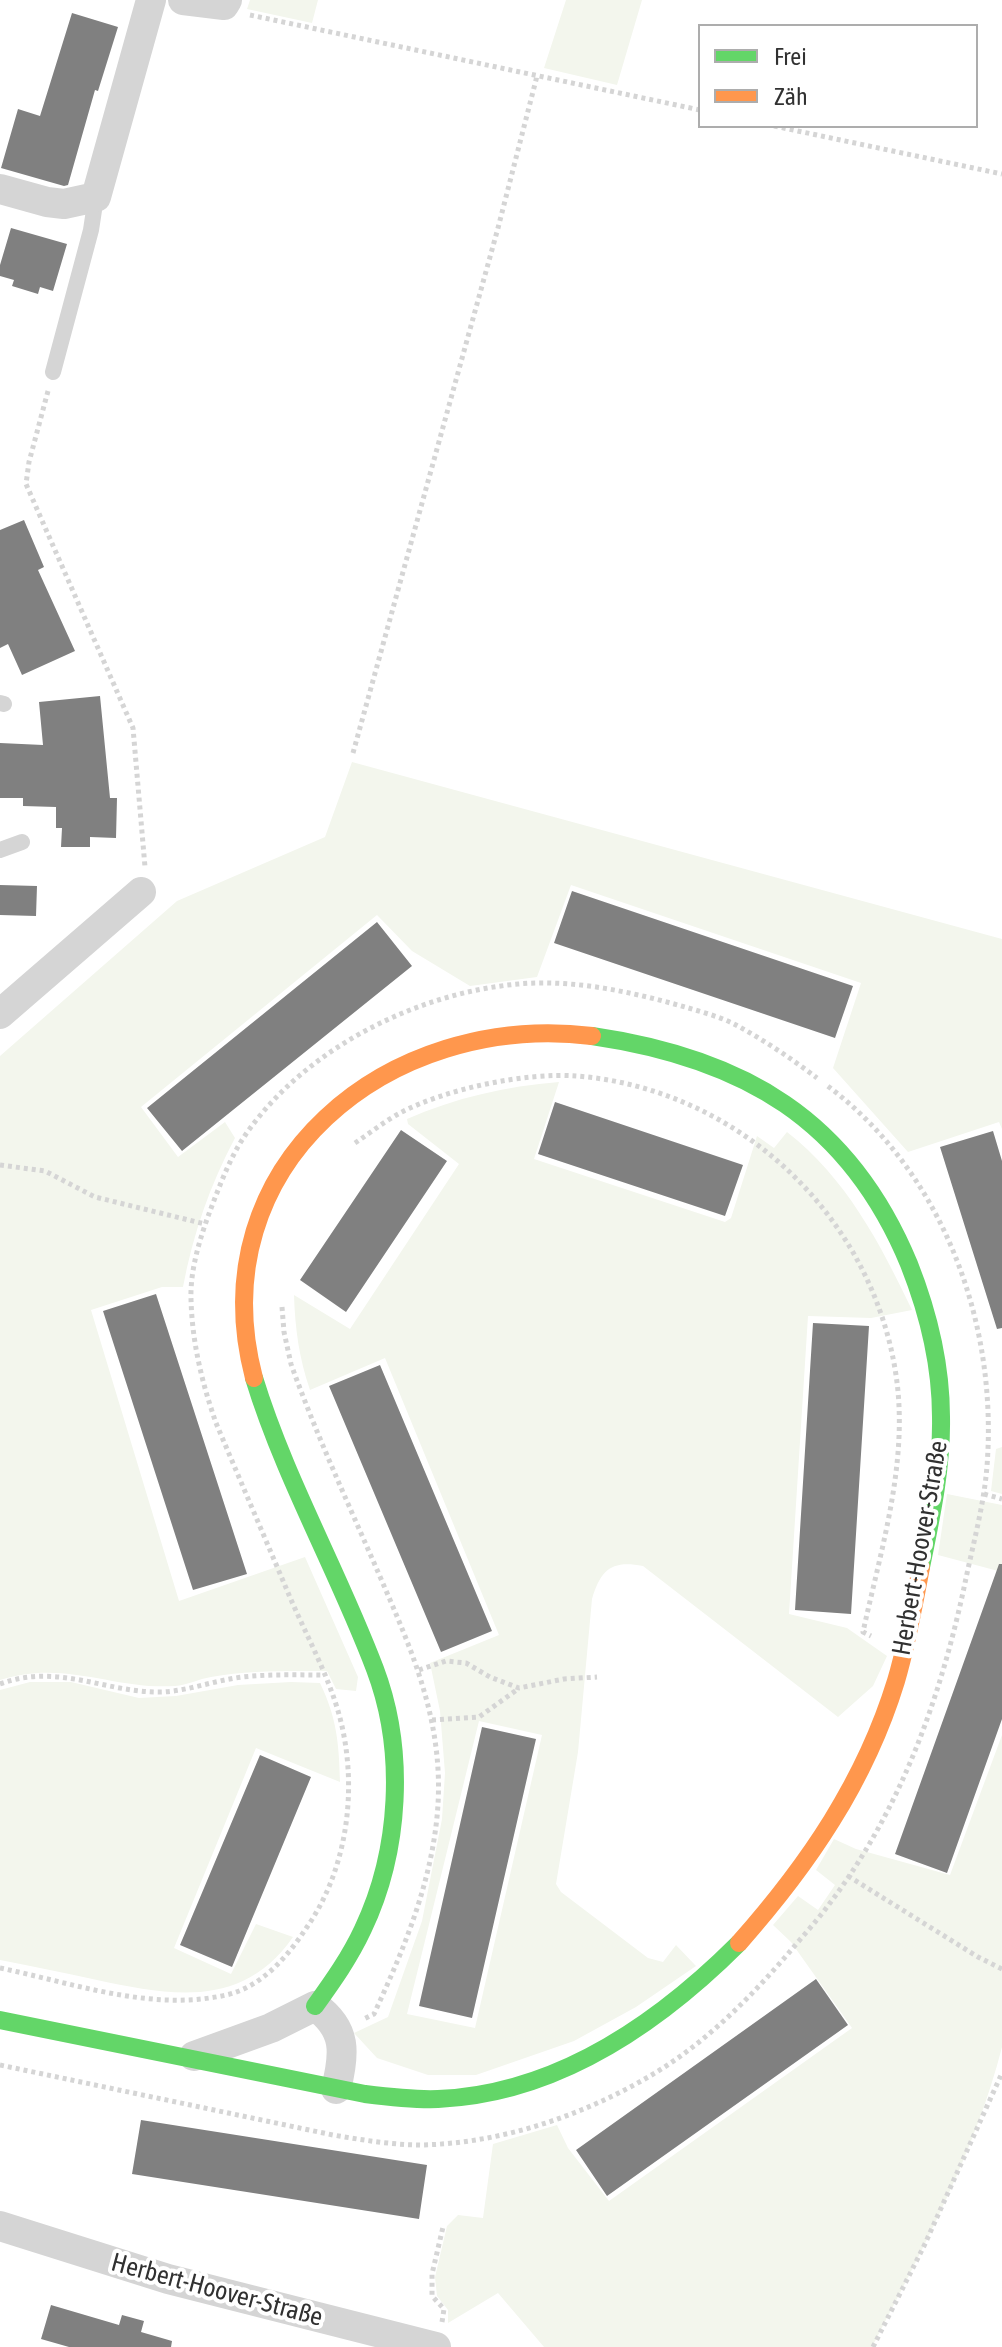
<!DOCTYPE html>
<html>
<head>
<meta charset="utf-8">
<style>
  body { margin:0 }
  #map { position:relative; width:1002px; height:2347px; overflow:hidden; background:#fff; font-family:"Asap Condensed",sans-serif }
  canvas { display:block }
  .legend { position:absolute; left:698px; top:24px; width:280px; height:104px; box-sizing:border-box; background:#fff; border:2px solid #adadad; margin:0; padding:10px 14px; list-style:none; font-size:24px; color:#313131 }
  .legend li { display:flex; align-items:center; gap:16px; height:40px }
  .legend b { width:40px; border:2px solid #adadad }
</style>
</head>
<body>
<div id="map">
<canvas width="1002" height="2347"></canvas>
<ul class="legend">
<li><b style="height:10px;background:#63d668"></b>Frei</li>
<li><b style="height:10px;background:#ff974d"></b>Zäh</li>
</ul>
</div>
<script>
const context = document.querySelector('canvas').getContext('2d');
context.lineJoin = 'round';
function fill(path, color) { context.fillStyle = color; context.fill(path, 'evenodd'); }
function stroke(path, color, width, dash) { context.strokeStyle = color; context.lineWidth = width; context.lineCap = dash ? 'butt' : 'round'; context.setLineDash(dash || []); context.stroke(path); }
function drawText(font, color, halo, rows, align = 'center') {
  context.font = font + ' "Asap Condensed",sans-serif'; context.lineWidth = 8; context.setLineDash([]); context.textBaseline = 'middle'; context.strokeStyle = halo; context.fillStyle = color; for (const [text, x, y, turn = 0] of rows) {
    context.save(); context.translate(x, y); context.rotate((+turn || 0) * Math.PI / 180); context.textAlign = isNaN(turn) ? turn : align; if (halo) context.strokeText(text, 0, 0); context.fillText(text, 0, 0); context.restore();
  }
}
fill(new Path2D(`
  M250,0H318L312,23L247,9Z
  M566,0H642L617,85L544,68Z
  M352,762L1002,939V1129L999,1122L908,1152L833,1068L861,983L571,885L537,977L470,986L412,951L377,915L141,1107L178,1157L225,1122L235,1138C210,1185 193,1234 183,1287H162L91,1310L179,1601L305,1557L358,1677L356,1691L336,1689L327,1671C288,1671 249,1670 211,1677C199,1679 187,1685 175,1686C114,1690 64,1659 0,1680V1056L177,901L325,837Z
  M559,1082L534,1159L725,1222L731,1218L757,1136L774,1148L787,1132C846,1178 880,1243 912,1310L871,1318L808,1316L789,1614L847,1628L887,1656L873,1686L838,1717L643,1566C612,1560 601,1569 592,1599L578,1752L556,1884L561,1892L648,1958L663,1962L676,1945L696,1966L636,2007L574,2041L476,2075H428L377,2058L354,2033L388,2017L422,1921L442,1819L445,1773L440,1711L430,1663L499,1635L385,1358L310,1390C299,1358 295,1328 294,1295L350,1329L459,1164L408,1124L407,1119C455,1098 506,1086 559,1082ZM479,1721L542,1735L475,2028L407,2014Z
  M1002,1447V1494L991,1491L996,1449Z
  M947,1494L1002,1505V1572L938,1555Z
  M30,1682H71L139,1698L176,1696L238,1685L291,1682L320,1683C337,1718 339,1744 340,1782L256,1748L174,1948L231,1974L256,1924L293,1937C243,2009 172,1996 97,1980C65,1973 32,1966 0,1960V1690Z
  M1002,1735V2047C976,2150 921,2253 872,2347H544L498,2293L448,2323V2310L437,2296L435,2277L447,2226L458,2215L483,2218L493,2144L557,2125L568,2148L609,2201L852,2028L791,1942L773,1925L798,1896L818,1910L835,1885L816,1870L834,1839L856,1849L950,1875Z`), '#f3f6ed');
fill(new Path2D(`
  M72,13L118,27L98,91L95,90L68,185L64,186L1,168L18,109L40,116Z
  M11,228L67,244L53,291L40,287L38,294L12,286L14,280L0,276V265Z
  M24,520L44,567L38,570L75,651L22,675L8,644L0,648V530Z
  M100,696L110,798H117L116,838L90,837V847H61L62,828H56V807L23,806V798H0V743L43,745L39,702Z
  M0,885L37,886L36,916L0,915Z
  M572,891L853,986L835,1038L554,943Z
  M377,922L412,966L182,1151L147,1108Z
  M555,1102L743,1165L725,1216L538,1154Z
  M401,1130L447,1161L346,1312L300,1280Z
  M993,1131L1002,1161V1328L997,1329L940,1147Z
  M156,1294L247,1574L193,1590L103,1311Z
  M813,1323L869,1326L851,1614L795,1610Z
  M380,1365L492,1631L441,1652L329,1386Z
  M999,1564H1002V1719L947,1873L895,1854Z
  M482,1727L536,1739L472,2018L419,2006Z
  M260,1755L311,1777L232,1967L180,1945Z
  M816,1979L848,2025L607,2196L576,2150Z
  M141,2120L427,2165L419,2219L132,2174Z
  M51,2305L119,2325L122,2315L144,2321L141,2332L172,2341L171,2347H69L41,2339Z`), '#808080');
stroke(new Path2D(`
  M250,15L700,110
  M774,126L1002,174
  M48,391L29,462L26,484L133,728L145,867
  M353,753L498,228L537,76
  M355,1143C370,1133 385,1121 400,1113C445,1089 526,1072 577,1076C738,1089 872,1215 896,1375C909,1461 881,1549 863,1632L871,1636
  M0,1165L45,1171L95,1197L205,1224
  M282,1307L284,1332L291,1364C316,1434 348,1503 378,1572C413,1653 446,1726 437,1817C430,1887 403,1951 374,2014L364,2019
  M984,1494L1002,1499
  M419,1670L446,1661L466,1663L490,1677L519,1688L564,1679L597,1677
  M0,1684C59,1662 107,1694 164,1692C191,1690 216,1680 243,1677C270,1674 297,1675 323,1675
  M432,1720L479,1717L518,1689
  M848,1876L978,1957L1002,1969
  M0,1968C73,1983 151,2012 226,1995C262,1987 288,1956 307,1927C348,1868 358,1787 340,1718C329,1676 306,1635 289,1595C265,1538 240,1480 216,1423C202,1383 192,1342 191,1299C190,1270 200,1238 210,1211C220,1185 230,1157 246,1134C305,1049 416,993 518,984C574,979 632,992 685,1007C702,1012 721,1017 736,1025C764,1040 792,1059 817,1078
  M0,2065L333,2135C363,2140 392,2145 422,2145C503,2143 585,2115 655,2073C706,2042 748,2000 787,1955C801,1938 817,1921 830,1903C901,1809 941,1697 965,1583C973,1544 984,1505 987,1466C998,1323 943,1171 825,1084
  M442,2322L444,2309L432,2296V2274L443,2227
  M873,2347L924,2246L1002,2073`), '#d5d5d5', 5, [4, 4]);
stroke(new Path2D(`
  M53,372L91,230L96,197
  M0,703L4,704
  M0,850L22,842`), '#d5d5d5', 16);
stroke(new Path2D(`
  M183,0L224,5L227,0
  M0,189L47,202L64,204L96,197L151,0
  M0,1014L141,892
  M194,2056L271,2028L315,2006C347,2029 345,2053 336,2089
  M0,2226L168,2279L436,2347`), '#d5d5d5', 30);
stroke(new Path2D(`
  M592,1036C743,1058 849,1119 909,1264C928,1312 941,1365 941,1417C942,1468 931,1518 921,1567
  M254,1378C285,1479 338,1571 375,1669C406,1751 400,1851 363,1929C350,1957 333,1981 315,2006
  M0,2020L365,2094C389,2097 414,2100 438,2099C557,2094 658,2024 739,1943`), '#63d668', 18);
stroke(new Path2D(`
  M254,1378C198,1165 389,1011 592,1036
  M739,1943C808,1865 865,1782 896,1681C907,1644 914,1605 921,1567`), '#ff974d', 18);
drawText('26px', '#313131', '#fff', [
  ["Herbert-Hoover-Straße",920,1548,-80],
  ["Herbert-Hoover-Straße",217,2290,15]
]);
</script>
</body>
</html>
